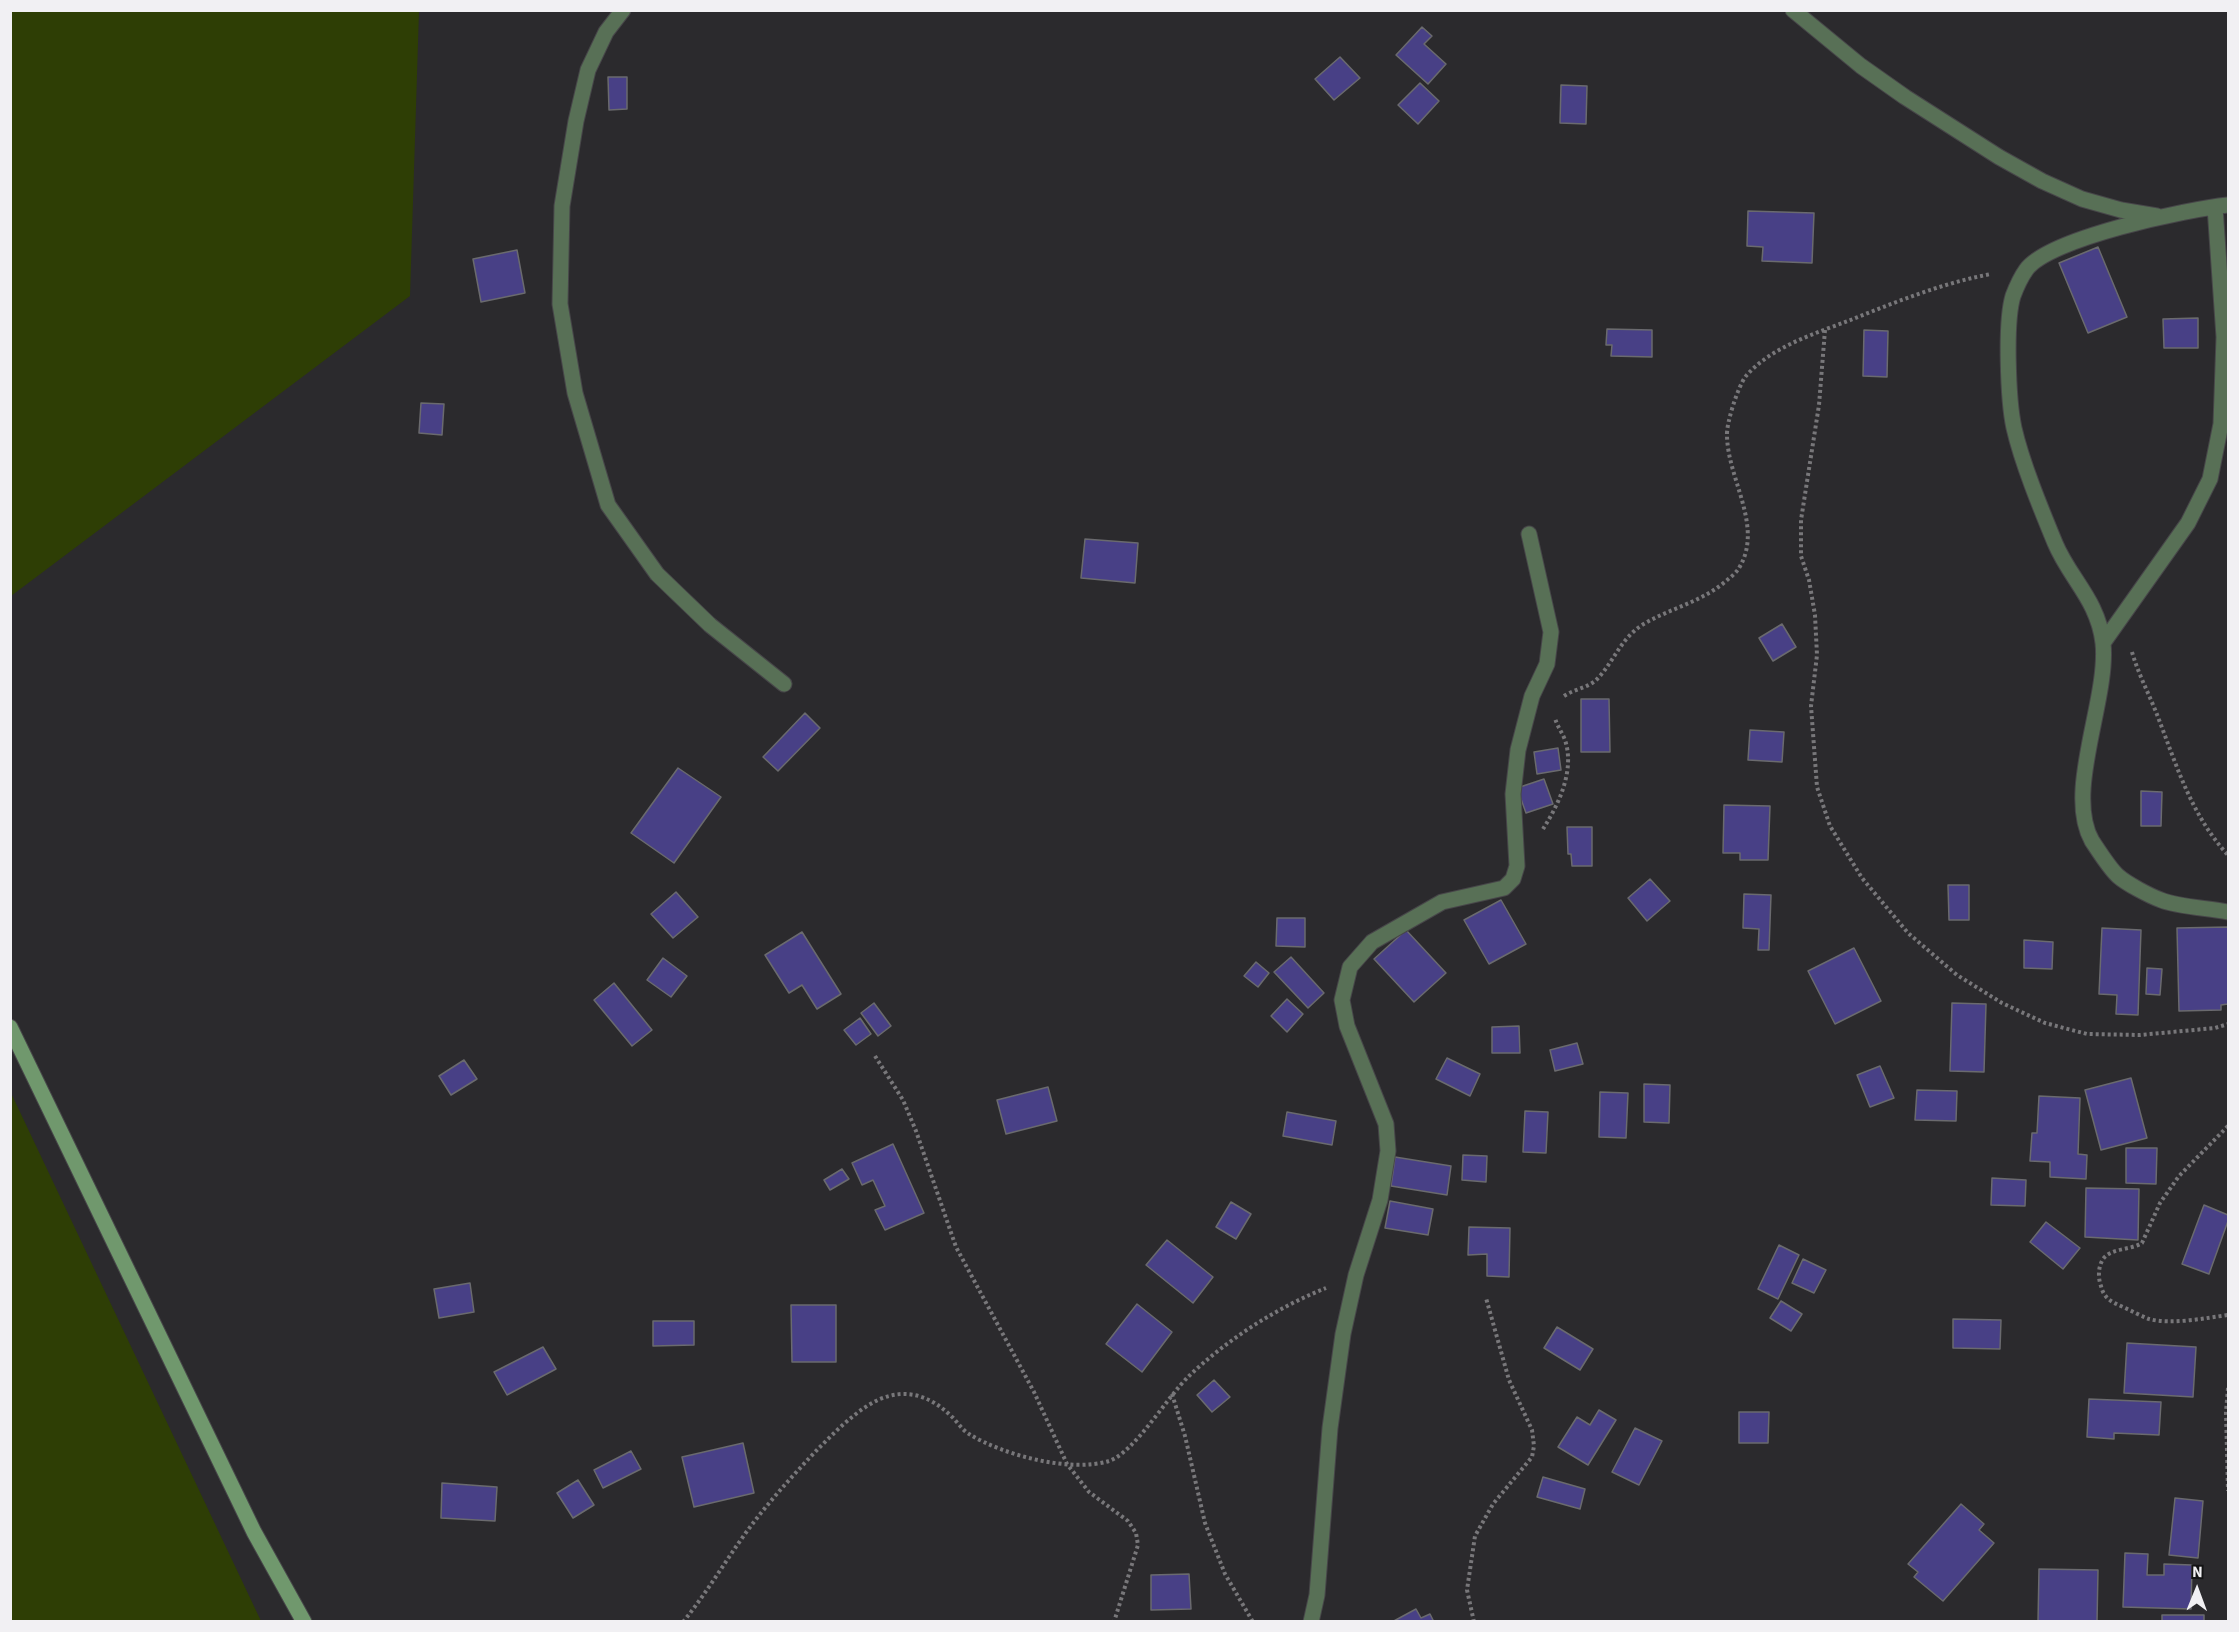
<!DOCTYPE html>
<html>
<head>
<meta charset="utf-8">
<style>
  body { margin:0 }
  #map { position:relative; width:2239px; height:1632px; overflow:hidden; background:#2b2a2d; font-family:"Source Sans 3",sans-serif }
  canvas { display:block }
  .frame { position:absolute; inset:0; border:12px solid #f1f0f3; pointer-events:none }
  .north { position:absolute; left:2167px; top:1560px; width:60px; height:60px; -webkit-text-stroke:4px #131314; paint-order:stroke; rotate:1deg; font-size:16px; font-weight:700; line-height:24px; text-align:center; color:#f1f0f3 }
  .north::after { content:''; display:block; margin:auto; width:21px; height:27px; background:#f1f0f3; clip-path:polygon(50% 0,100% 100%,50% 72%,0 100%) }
</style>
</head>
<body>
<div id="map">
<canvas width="2239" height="1632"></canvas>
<div class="frame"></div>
<div class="north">N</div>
</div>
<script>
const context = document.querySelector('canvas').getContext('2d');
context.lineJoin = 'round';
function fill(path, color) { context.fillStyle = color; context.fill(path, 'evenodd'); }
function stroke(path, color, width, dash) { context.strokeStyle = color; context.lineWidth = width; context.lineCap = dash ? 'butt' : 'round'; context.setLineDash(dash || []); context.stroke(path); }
fill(new Path2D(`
  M11,10L419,11L410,296L11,596Z
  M11,1093L261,1621H11Z`), '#2e3e05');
const building = new Path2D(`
  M1422,27L1432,36L1424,44L1446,64L1428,84L1396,55Z
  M1340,57L1360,78L1334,100L1315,79Z
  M608,77H627V109L609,110Z
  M1420,83L1439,101L1418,124L1398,105Z
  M1561,85L1587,86L1586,124L1560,123Z
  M1748,211L1814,213L1812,263L1762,261L1763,247L1747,246Z
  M2098,247L2127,317L2088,333L2059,263Z
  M517,250L525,293L481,302L473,259Z
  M2198,318V348H2164L2163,319Z
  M1607,329L1652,330V357L1611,356L1612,345H1606Z
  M1864,330L1888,331L1887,377L1863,376Z
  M421,403L444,404L442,435L419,433Z
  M1085,539L1138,543L1135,583L1081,578Z
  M1782,624L1796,647L1773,661L1759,638Z
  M1581,699H1609L1610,752H1581Z
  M805,713L820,728L778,771L763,757Z
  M1750,730L1784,732L1782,762L1748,760Z
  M1558,748L1561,770L1537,774L1534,752Z
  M678,768L721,797L674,863L631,833Z
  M1544,779L1553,804L1526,813L1517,788Z
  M2141,791L2162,792L2161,826H2141Z
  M1724,805L1770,806L1768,860H1740V853H1723Z
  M1567,827H1592V866H1572L1571,854H1568Z
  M1650,879L1670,901L1647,921L1628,898Z
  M1948,885H1969V920H1949Z
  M676,892L698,917L673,938L651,914Z
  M1744,894L1771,895L1769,950H1758L1759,929L1743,928Z
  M1501,900L1526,944L1489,964L1464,920Z
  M1277,918H1305V947L1276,946Z
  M2228,927V1004L2221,1005V1010L2179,1011L2177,928Z
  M2102,928L2141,930L2138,1015L2116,1014L2117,995L2099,994Z
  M1406,930L1446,973L1414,1002L1374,959Z
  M802,932L841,994L817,1009L802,985L789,993L765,955Z
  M2024,940L2053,942L2052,969L2024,968Z
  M1854,948L1881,1001L1835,1024L1808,971Z
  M1291,957L1324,993L1308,1008L1274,972Z
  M663,958L687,976L671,997L647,980Z
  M1256,962L1269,973L1258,987L1244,976Z
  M2147,968L2162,969L2160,995L2146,994Z
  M614,983L652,1030L632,1046L594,1000Z
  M1287,999L1303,1014L1287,1032L1271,1016Z
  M874,1003L891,1026L878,1036L861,1013Z
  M1952,1003L1986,1004L1984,1072L1950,1071Z
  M860,1018L871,1034L856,1045L844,1030Z
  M1519,1026L1520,1053H1492V1027Z
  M1577,1043L1583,1064L1555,1071L1550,1050Z
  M1447,1058L1480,1074L1470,1096L1436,1079Z
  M464,1060L477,1079L451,1095L439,1076Z
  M1880,1066L1894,1098L1870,1107L1857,1075Z
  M2131,1078L2147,1138L2101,1150L2085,1090Z
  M1644,1084L1670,1085L1669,1123L1644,1122Z
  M1048,1087L1057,1121L1006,1134L997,1100Z
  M1917,1090L1957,1091L1956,1121L1915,1120Z
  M1600,1092L1628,1093L1626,1138L1599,1137Z
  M2039,1096L2080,1098L2078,1154L2087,1155L2086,1179L2050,1177V1162L2030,1161L2032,1133H2037Z
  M1525,1111L1548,1112L1546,1153L1523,1152Z
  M1287,1112L1336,1121L1332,1145L1283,1136Z
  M893,1144L924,1213L885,1230L875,1210L885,1206L873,1180L862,1185L852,1163Z
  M2126,1148H2157L2156,1184L2126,1183Z
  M1463,1155L1487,1156L1486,1182L1462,1180Z
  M1395,1157L1451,1166L1447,1195L1391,1186Z
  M842,1169L849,1179L830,1190L824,1180Z
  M1992,1178L2026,1180L2025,1206L1991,1205Z
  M2086,1188L2139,1189L2138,1240L2085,1237Z
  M1390,1201L1433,1209L1428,1235L1385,1228Z
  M1231,1202L1251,1214L1236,1239L1216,1227Z
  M2204,1205L2228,1215V1221L2209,1274L2182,1264Z
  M2046,1222L2080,1248L2063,1269L2030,1242Z
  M1469,1227L1510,1228L1509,1277L1487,1276V1254L1468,1255Z
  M1167,1240L1213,1277L1193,1303L1146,1265Z
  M1779,1245L1799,1255L1778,1299L1758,1289Z
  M1803,1259L1826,1270L1814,1293L1792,1283Z
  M470,1283L474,1312L439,1318L434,1289Z
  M1781,1301L1802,1314L1791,1331L1770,1318Z
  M1137,1304L1172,1332L1142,1372L1106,1344Z
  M791,1305H836V1362H792Z
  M1953,1319L2001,1320L2000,1349L1953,1348Z
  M653,1321H694V1345L653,1346Z
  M1557,1327L1593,1349L1580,1370L1544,1348Z
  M2127,1343L2196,1347L2193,1397L2124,1393Z
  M543,1347L556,1369L507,1395L494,1372Z
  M1214,1380L1230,1397L1212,1412L1197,1395Z
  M2089,1399L2161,1402L2159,1435L2114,1433V1439L2087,1437Z
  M1599,1410L1616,1420L1588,1465L1558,1447L1577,1417L1590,1425Z
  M1739,1412H1769L1768,1443H1739Z
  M1635,1428L1662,1441L1639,1485L1612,1472Z
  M743,1443L754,1493L694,1507L682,1457Z
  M631,1451L641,1469L603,1488L594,1470Z
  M1543,1477L1585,1489L1580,1509L1537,1497Z
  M578,1480L594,1505L573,1518L557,1493Z
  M442,1483L497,1487L495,1521L441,1518Z
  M2175,1498L2203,1501L2198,1558L2169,1555Z
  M1961,1504L1984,1524L1979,1530L1994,1543L1943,1601L1914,1577L1918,1572L1908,1564Z
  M2125,1553L2148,1554L2147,1575H2164V1564L2192,1565L2191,1609L2123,1607Z
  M2039,1569L2098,1570L2097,1622H2038Z
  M1189,1574L1191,1609L1151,1610V1575Z
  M1416,1609L1421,1618L1430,1614L1434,1622H1392Z
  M2162,1615H2204V1622H2162Z`);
fill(building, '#484086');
stroke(building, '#6a6a6e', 1.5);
const street = new Path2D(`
  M623,10L606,32L588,70L576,121L562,206L560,304L575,393L608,505L657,574L710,625L784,684
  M1793,10L1861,66L1905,97L1999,157L2042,181L2082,199L2121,210L2157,216
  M2228,205C2189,209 2048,238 2026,270C2021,277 2016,288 2013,296C2005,322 2008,400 2014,428C2022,463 2041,509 2055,543C2070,579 2098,600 2103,643C2109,699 2064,792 2092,841C2098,850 2110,869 2118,876C2127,884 2150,896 2161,900C2178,907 2209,908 2228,912
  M2103,643L2188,523L2210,479L2221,424L2224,337L2215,207
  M1311,1622L1317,1595L1330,1428L1343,1334L1356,1275L1380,1200L1388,1151L1386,1124L1347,1026L1342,1000L1350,967L1372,942L1442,902L1504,888L1513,879L1517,866L1513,794L1518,750L1532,696L1547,664L1551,632L1529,534`);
const secondary = new Path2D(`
  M10,1027L254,1532L304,1622`);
stroke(street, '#474649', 17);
stroke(secondary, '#474649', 17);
stroke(new Path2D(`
  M1825,330L1819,405L1801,520V556L1809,580L1815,615L1817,655L1811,706L1817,787L1830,826L1862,878L1908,933L1957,975L2002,1003L2045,1023L2087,1034L2140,1035L2215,1028L2228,1024
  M2132,652C2138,673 2148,692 2156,712C2176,763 2190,814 2228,855
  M1564,696C1576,688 1590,688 1599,677C1615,659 1621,639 1642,625C1670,608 1700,603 1726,581C1731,577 1736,573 1739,568C1764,527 1728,480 1727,436C1726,424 1738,386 1746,376C1772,346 1817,333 1853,319C1898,301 1943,283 1991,274
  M1543,829C1559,804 1575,770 1565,740C1562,732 1557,726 1555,718
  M875,1056L903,1100L916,1131L956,1247L1034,1392L1067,1464L1089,1492L1128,1521L1136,1533L1138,1545L1114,1622
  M2228,1126L2179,1176L2160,1203L2142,1243C2131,1250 2111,1248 2103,1259C2098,1267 2098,1278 2101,1286C2104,1299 2112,1302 2123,1307C2132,1311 2141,1316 2149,1319C2171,1325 2206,1318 2228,1315
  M2228,1388L2226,1412L2228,1491
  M1172,1394L1185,1436L1205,1523L1225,1574L1253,1622
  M683,1622C710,1589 731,1551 757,1518C776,1494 796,1472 817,1450C835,1432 856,1410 880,1399C907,1388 930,1396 950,1415C957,1421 962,1430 969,1434C1003,1455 1070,1473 1109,1461C1135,1452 1167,1397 1189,1376C1228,1339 1276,1308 1326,1288
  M1474,1622L1467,1590L1475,1536L1493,1504L1532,1457L1534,1446L1532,1430L1509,1380L1486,1298`), '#78777a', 4, [3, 3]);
stroke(street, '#587056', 15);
stroke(secondary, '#70986d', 15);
</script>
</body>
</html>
